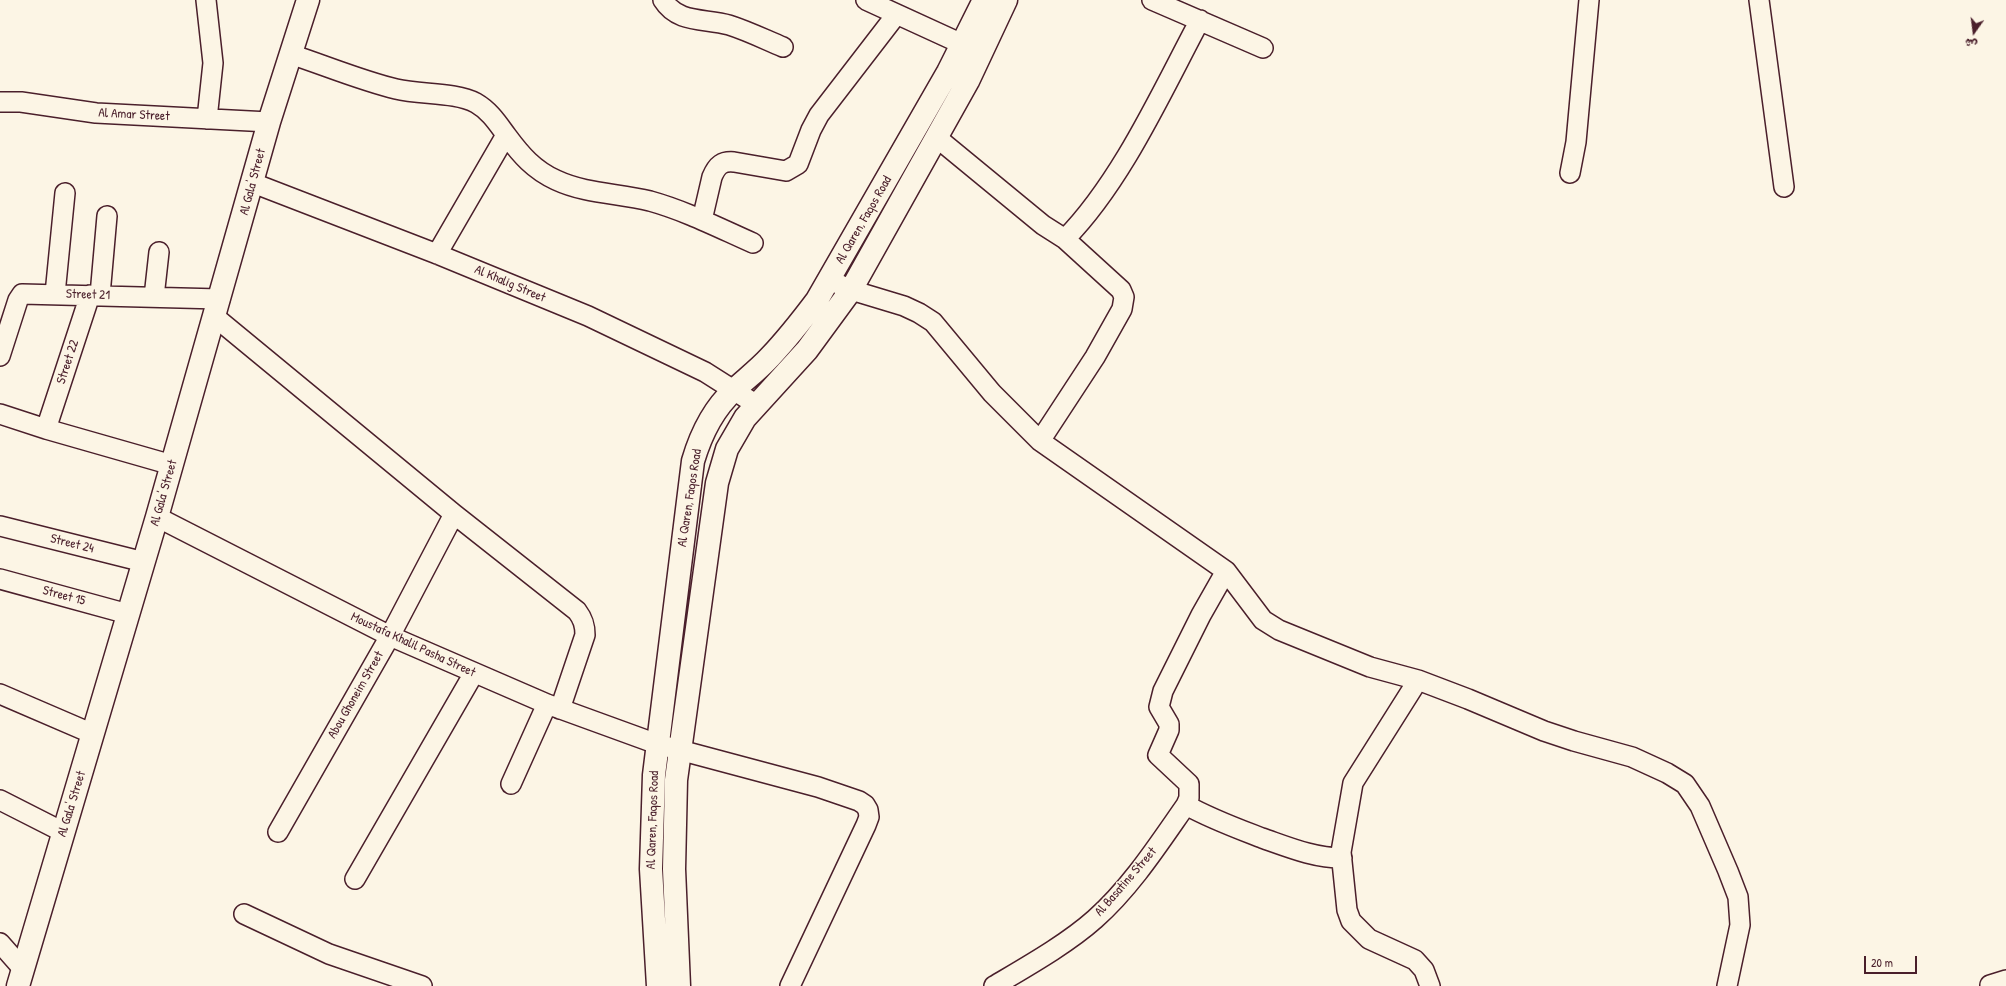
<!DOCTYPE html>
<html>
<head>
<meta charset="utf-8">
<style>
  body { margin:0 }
  #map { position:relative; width:2006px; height:986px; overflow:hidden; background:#fcf5e5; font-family:"Patrick Hand","Playpen Sans Arabic",sans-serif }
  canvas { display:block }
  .north { position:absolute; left:1954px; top:12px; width:40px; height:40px; -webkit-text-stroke:3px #fcf5e5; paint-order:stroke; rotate:194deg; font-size:11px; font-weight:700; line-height:16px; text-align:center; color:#4a1f2b }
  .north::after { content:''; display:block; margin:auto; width:14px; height:18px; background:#4a1f2b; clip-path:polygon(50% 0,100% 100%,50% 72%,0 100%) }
  .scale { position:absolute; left:1864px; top:956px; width:53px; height:18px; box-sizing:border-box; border:2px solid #4a1f2b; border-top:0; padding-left:5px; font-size:12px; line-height:14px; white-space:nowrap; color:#4a1f2b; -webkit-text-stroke:3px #fcf5e5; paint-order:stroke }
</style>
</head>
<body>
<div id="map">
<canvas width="2006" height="986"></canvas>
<div class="north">ش</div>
<div class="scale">20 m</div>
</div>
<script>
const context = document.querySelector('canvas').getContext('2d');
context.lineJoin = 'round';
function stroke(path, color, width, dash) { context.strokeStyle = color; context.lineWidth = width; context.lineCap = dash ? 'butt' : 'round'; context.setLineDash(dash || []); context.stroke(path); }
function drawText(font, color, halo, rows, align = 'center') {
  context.font = font + ' "Patrick Hand",sans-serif'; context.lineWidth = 3; context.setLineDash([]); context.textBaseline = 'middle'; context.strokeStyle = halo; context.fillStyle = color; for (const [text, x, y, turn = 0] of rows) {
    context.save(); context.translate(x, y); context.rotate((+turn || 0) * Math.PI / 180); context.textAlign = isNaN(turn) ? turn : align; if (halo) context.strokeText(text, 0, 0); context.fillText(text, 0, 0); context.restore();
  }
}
const street = new Path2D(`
  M206,0L213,63L207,119
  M663,0C678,24 705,18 729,25C748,31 766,40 783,47
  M866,0L962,44
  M1152,0L1263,48
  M1759,0L1784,187
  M290,54C324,65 362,81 396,89C421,95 455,92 476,103C490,111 498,124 507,136C521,155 534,170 556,180C586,194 618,193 650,201C686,211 719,228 753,243
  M0,102H21L96,113L269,122
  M936,137L1043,225L1065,239L1121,290L1124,297L1122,309L1095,357L1040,441
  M1570,173L1576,142L1589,0
  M253,183L437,254L588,316L705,372L757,405
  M702,220L712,177C717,165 722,161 734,162L786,171L798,164L811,130L819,115L896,15
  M1065,239C1122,181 1162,91 1200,20
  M437,254L506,135
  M830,280L851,290L904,306L919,313L933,322L992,393L1040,441L1226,571L1263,620L1279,630L1370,667L1418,680L1468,699L1544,731L1574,741L1632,757L1667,773L1685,784L1700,806L1728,871L1738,897L1740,925L1727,986
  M55,294L65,193
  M100,295L107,216
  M154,297L159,252
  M215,317L454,514L577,611C583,619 585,625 585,635L560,709
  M0,356L18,300L22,294L220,299
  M0,414L46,429L172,465
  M46,429L90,295
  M157,517L390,636L547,704L657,744L818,787L859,801L865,805L868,810L869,817L866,825L790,986
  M0,526L144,562
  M0,579L128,614
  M1418,680L1353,783L1341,852L1347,910L1351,921L1369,939L1415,960L1424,970L1430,986
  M0,694L93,734
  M511,784L547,704
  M0,800L63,832
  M1186,805C1211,819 1236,828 1262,838C1288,847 1314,858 1342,858
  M278,832L390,636L454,514
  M355,879L474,673
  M244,914L329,954L422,986
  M0,943L23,969
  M1990,985L2006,980
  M994,986C1026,967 1067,944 1095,919C1131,887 1158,845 1186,805L1189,798V784L1158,755L1169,730V724L1159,707L1163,691L1201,615L1226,571`);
const secondary = new Path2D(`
  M18,986L157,517L269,122L308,0
  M658,986L651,869L654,775L693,461C701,434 713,409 734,390C746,379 759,369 770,357C787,339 802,320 817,300L948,72L984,0
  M679,986L674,869L676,780L717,483L727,449L745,418L807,350L851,290L968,81L1006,0`);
stroke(street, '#4a1f2b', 22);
stroke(secondary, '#4a1f2b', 25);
stroke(street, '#fcf5e5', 19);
stroke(secondary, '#fcf5e5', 22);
drawText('13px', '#4a1f2b', '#fcf5e5', [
  ["Al Amar Street",134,115,3],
  ["Al Gala' Street",253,182,-75],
  ["Al Qaren, Faqos Road",864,220,-60],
  ["Al Khalig Street",510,284,23],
  ["Street 21",88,295,2],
  ["Street 22",68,362,-72],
  ["Al Gala' Street",164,493,-74],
  ["Al Qaren, Faqos Road",690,498,-81],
  ["Street 24",72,544,14],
  ["Street 15",64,596,15],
  ["Moustafa Khalil Pasha Street",413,645,25],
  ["Abou Ghoneim Street",356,695,-60],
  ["Al Gala' Street",72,804,-73],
  ["Al Qaren, Faqos Road",653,820,-88],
  ["Al Basatine Street",1126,882,-49]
]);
</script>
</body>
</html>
